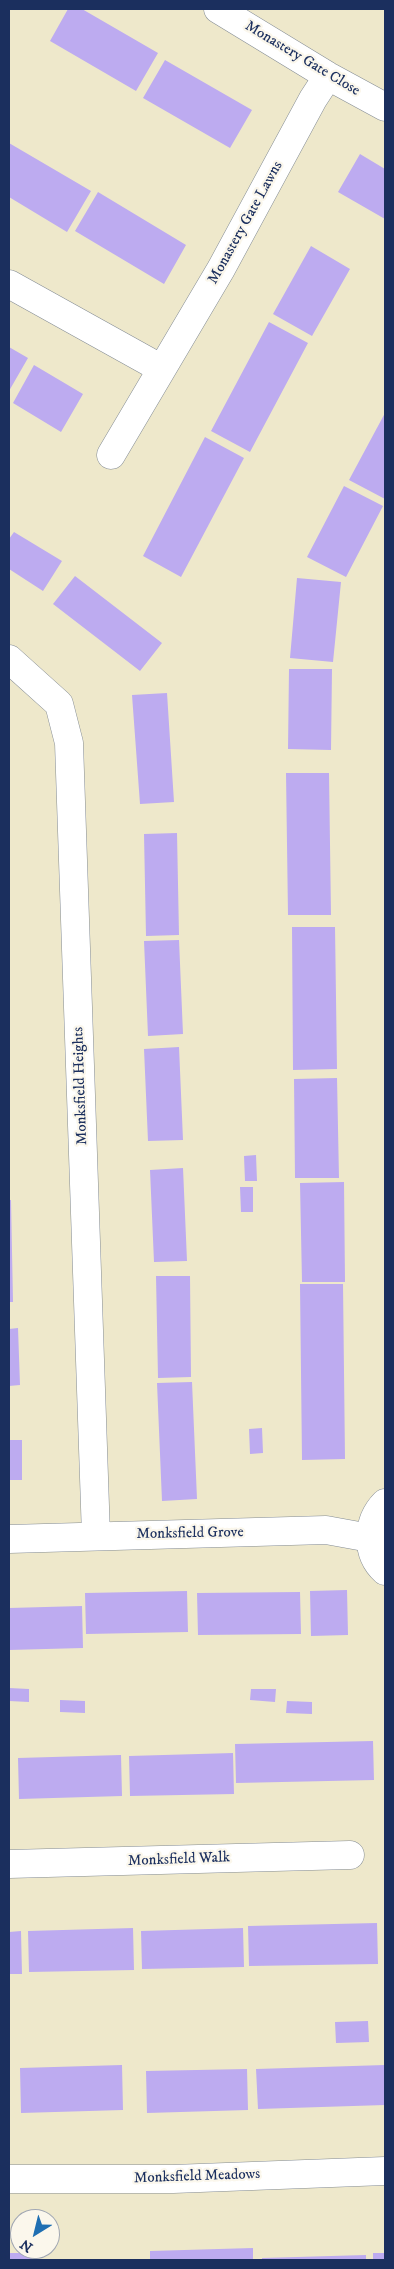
<!DOCTYPE html>
<html>
<head>
<meta charset="utf-8">
<style>
  body { margin:0 }
  #map { position:relative; width:394px; height:2269px; overflow:hidden; background:#eee8cb; font-family:"IM FELL DW Pica",serif }
  canvas { display:block }
  .frame { position:absolute; inset:0; border:10px solid #1b2f5e; pointer-events:none }
  .north { position:absolute; left:10px; top:2209px; width:50px; height:50px; box-sizing:border-box; background:#fbf7ec; border:1px solid #a1a7b3; border-radius:50%; rotate:216deg; font-size:14px; font-weight:700; line-height:20px; text-align:center; color:#1b2f5e }
  .north::after { content:''; display:block; margin:auto; width:18px; height:22px; background:#1f6fb2; clip-path:polygon(50% 0,100% 100%,50% 72%,0 100%) }
</style>
</head>
<body>
<div id="map">
<canvas width="394" height="2269"></canvas>
<div class="frame"></div>
<div class="north">N</div>
</div>
<script>
const context = document.querySelector('canvas').getContext('2d');
context.lineJoin = 'round';
function fill(path, color) { context.fillStyle = color; context.fill(path, 'evenodd'); }
function stroke(path, color, width, dash) { context.strokeStyle = color; context.lineWidth = width; context.lineCap = dash ? 'butt' : 'round'; context.setLineDash(dash || []); context.stroke(path); }
function drawText(font, color, halo, rows, align = 'center') {
  context.font = font + ' "IM FELL DW Pica",serif'; context.lineWidth = 4.5; context.setLineDash([]); context.textBaseline = 'middle'; context.strokeStyle = halo; context.fillStyle = color; for (const [text, x, y, turn = 0] of rows) {
    context.save(); context.translate(x, y); context.rotate((+turn || 0) * Math.PI / 180); context.textAlign = isNaN(turn) ? turn : align; if (halo) context.strokeText(text, 0, 0); context.fillText(text, 0, 0); context.restore();
  }
}
fill(new Path2D(`
  M68,9H82L158,53L136,91L50,41Z
  M165,60L252,110L230,148L143,98Z
  M9,143L91,191L67,232L9,197Z
  M360,154L385,169V219L338,192Z
  M98,192L186,245L164,284L75,231Z
  M311,246L350,269L312,336L273,314Z
  M269,322L308,343L250,452L211,431Z
  M9,347L28,358L9,391Z
  M34,365L83,394L61,432L13,403Z
  M385,413V499L349,480Z
  M205,437L244,458L181,577L143,556Z
  M344,486L383,506L346,577L307,557Z
  M14,532L62,561L43,591L9,569V539Z
  M75,576L162,643L140,671L53,604Z
  M297,578L341,582L333,662L290,658Z
  M289,669H332L331,750L288,749Z
  M167,693L174,802L140,804L132,695Z
  M286,773H329L331,915H288Z
  M177,833L179,935L146,936L144,834Z
  M292,927H335L337,1069L293,1070Z
  M179,940L183,1034L148,1036L144,941Z
  M179,1047L183,1140L148,1141L144,1049Z
  M337,1078L339,1178H295L294,1079Z
  M256,1155L257,1181H245L244,1156Z
  M183,1168L187,1261L154,1262L150,1170Z
  M344,1182L345,1282H302L300,1183Z
  M240,1187H253V1212H241Z
  M9,1200H11L13,1302H9Z
  M156,1276H190L191,1377L158,1378Z
  M300,1284H343L345,1459L302,1460Z
  M18,1328L20,1385L9,1386V1329Z
  M192,1382L197,1499L162,1501L157,1383Z
  M262,1428L263,1453L250,1454L249,1429Z
  M9,1440H22V1480H9Z
  M347,1590L348,1635L311,1636L310,1591Z
  M187,1591L188,1632L86,1634L85,1593Z
  M300,1592L301,1634L198,1635L197,1593Z
  M82,1606L83,1648L9,1650V1608Z
  M9,1688L29,1689V1702L9,1701Z
  M251,1689H276L275,1702L250,1700Z
  M60,1700L85,1701V1713L60,1712Z
  M287,1701L312,1702V1714L286,1713Z
  M373,1741L374,1780L236,1783L235,1744Z
  M233,1753L234,1794L130,1796L129,1756Z
  M121,1755L122,1796L19,1799L18,1758Z
  M377,1923L378,1964L249,1966L248,1926Z
  M133,1928L134,1970L29,1972L28,1931Z
  M243,1928L244,1967L142,1969L141,1931Z
  M21,1931L22,1974H9V1932Z
  M368,2021L369,2042L336,2043L335,2022Z
  M122,2065L123,2110L21,2113L20,2068Z
  M385,2065V2105L258,2109L256,2069Z
  M247,2069L248,2110L147,2113L146,2071Z
  M253,2248V2260H150V2251Z
  M9,2253H32V2260H9Z
  M373,2253H385V2260H373Z
  M366,2255V2260H262V2258Z`), '#bdabf0');
const street = new Path2D(`
  M218,9L328,76L385,107
  M9,284L162,369
  M111,455L221,269L313,99L328,76
  M9,659L59,704L69,743L96,1536
  M9,1539L326,1530L370,1538
  M9,1864L350,1855
  M9,2179H173L385,2171`);
const secondary = new Path2D(`
  M385,1503C367,1521 365,1553 385,1571`);
stroke(street, '#848c94', 29);
stroke(secondary, '#848c94', 29);
stroke(street, '#fff', 28);
stroke(secondary, '#fff', 28);
drawText('15px', '#1b2f5e', '#fbf7ec', [
  ["Monastery Gate Close",302,59,31],
  ["Monastery Gate Lawns",246,223,-61],
  ["Monksfield Heights",81,1086,-92],
  ["Monksfield Grove",190,1534,-1],
  ["Monksfield Walk",179,1860,-2],
  ["Monksfield Meadows",197,2177,-2]
]);
</script>
</body>
</html>
